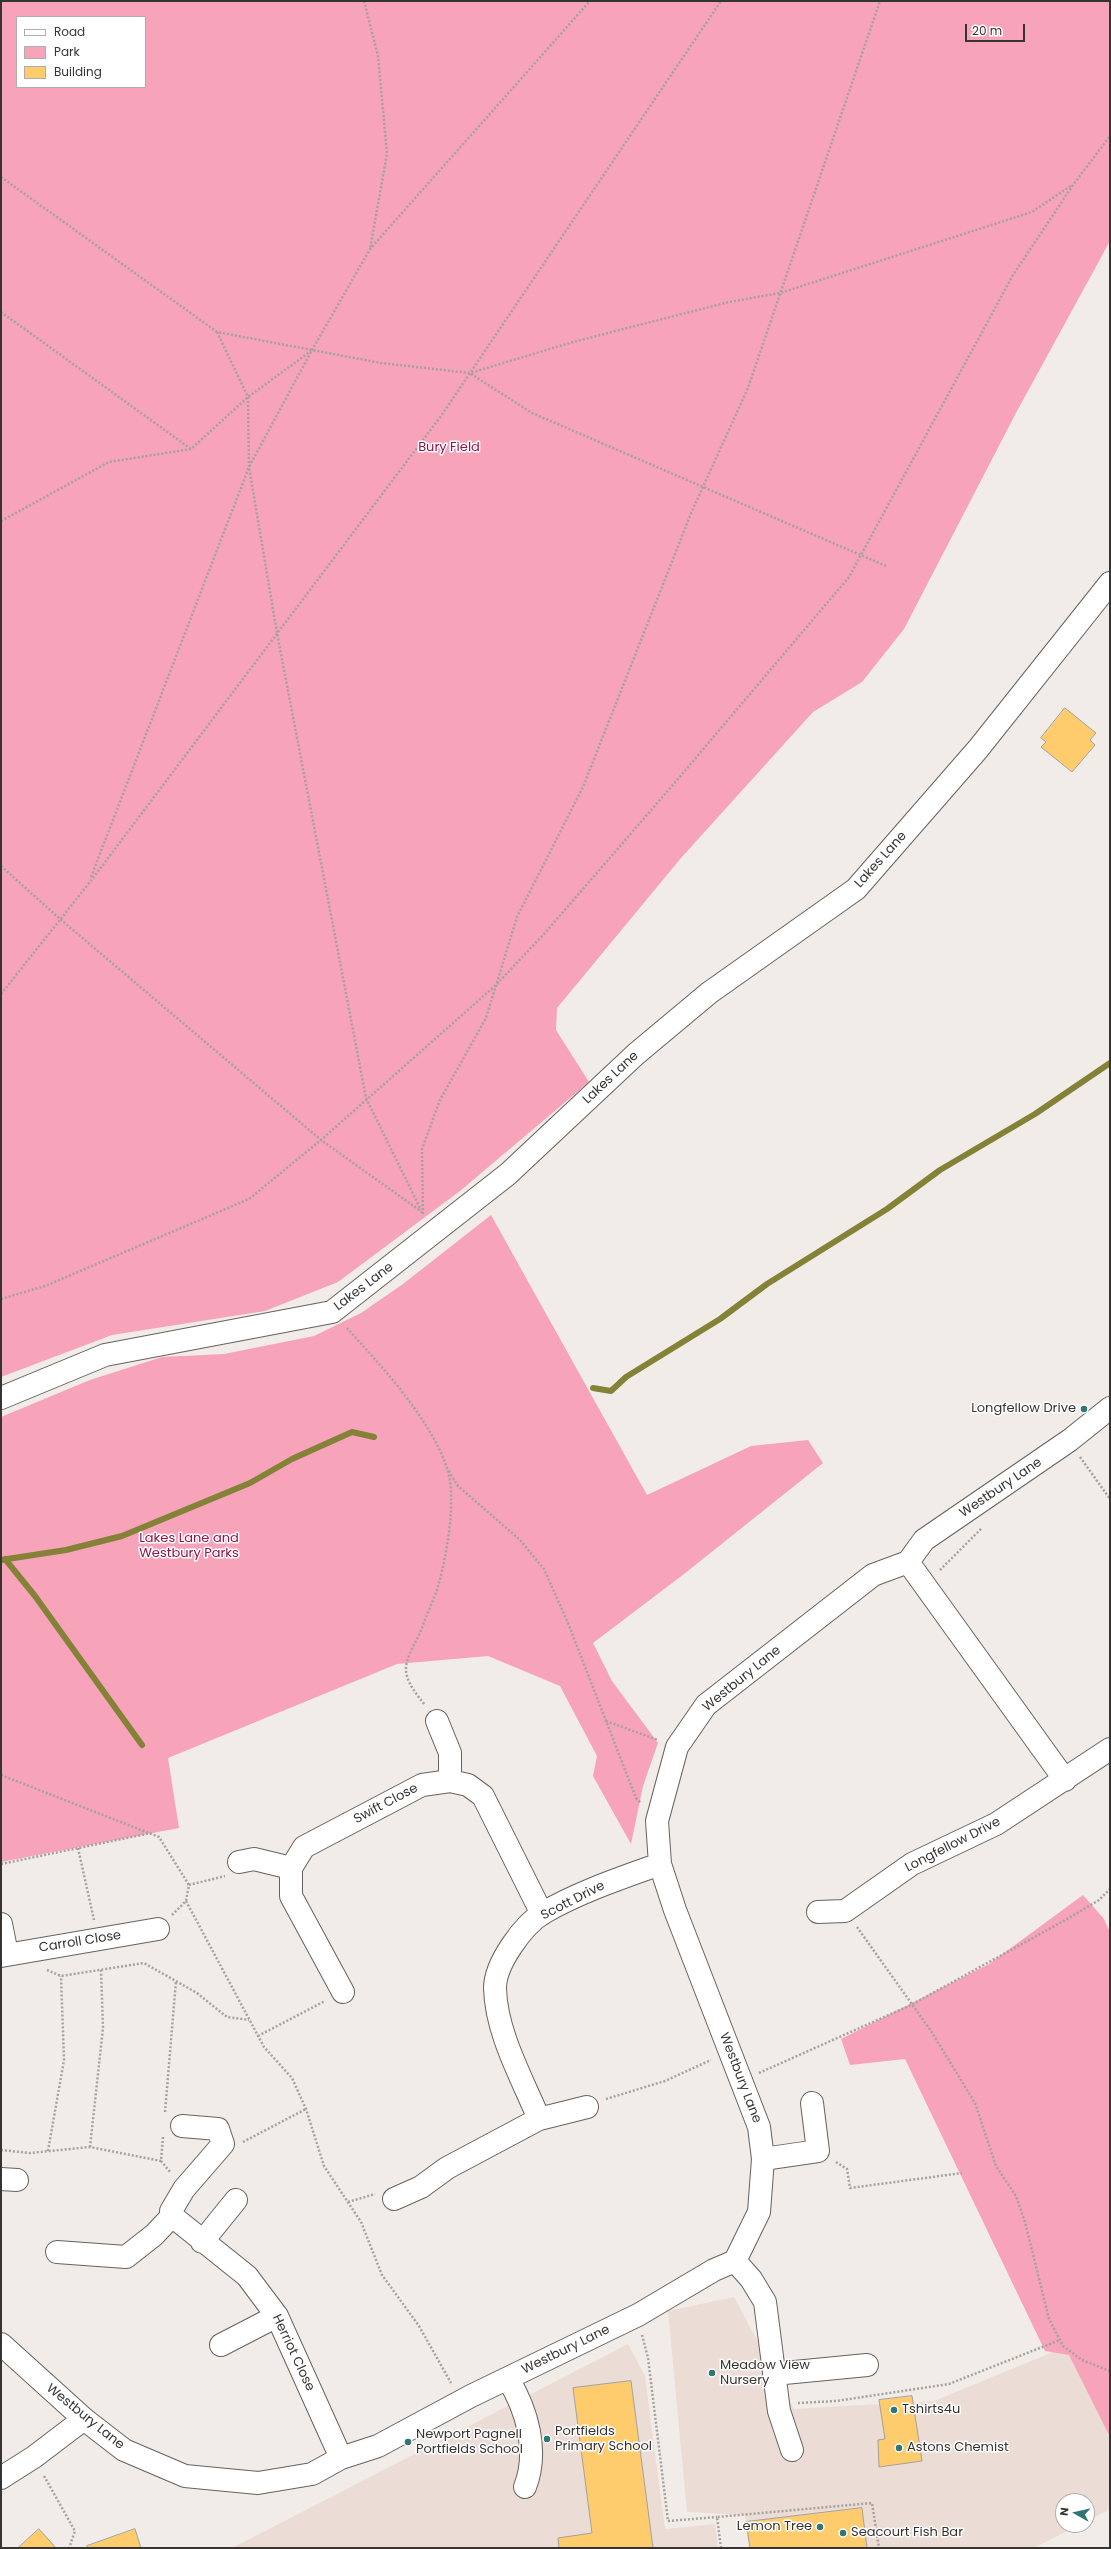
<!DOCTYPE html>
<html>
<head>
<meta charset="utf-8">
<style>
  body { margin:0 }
  #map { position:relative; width:1111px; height:2549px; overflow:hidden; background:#f2ece8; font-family:Poppins,sans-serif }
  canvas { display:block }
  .frame { position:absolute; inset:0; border:2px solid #363432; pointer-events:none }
  .legend { position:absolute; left:16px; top:16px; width:130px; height:72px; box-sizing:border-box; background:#fff; border:1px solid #afaead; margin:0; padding:5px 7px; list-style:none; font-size:12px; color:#363432 }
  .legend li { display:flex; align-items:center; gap:8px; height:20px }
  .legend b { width:20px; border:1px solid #afaead }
  .north { position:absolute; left:1055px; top:2493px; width:40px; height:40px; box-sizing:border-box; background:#fff; border:1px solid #afaead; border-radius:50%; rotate:278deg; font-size:11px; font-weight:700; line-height:16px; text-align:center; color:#363432 }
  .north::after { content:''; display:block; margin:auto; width:14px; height:18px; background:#2f7772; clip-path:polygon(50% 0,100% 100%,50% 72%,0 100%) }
  .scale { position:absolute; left:965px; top:24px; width:60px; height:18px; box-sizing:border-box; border:2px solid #363432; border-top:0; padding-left:5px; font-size:12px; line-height:14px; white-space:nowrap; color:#363432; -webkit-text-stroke:3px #fff; paint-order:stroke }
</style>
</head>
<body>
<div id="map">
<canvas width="1111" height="2549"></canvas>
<div class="frame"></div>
<ul class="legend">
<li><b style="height:5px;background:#fff"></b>Road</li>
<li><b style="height:11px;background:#f7a3b9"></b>Park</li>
<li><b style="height:11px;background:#ffcc6d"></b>Building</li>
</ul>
<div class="north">N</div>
<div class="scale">20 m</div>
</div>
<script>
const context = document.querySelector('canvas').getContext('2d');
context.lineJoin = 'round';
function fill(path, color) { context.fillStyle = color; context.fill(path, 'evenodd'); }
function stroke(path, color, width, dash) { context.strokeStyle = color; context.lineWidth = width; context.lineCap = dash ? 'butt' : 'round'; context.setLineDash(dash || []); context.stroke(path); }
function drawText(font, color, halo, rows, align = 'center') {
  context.font = font + ' Poppins,sans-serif'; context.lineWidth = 3; context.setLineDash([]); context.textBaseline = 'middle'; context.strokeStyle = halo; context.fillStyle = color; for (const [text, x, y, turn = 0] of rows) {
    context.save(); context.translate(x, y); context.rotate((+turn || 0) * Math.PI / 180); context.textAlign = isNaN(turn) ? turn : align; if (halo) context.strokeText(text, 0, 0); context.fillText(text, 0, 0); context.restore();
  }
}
fill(new Path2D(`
  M734,2297L794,2409L934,2401L1065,2347L1110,2427V2509L1087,2521V2501H1063V2525H1079L1034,2548H750L745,2515L687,2512L668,2311Z
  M628,2344L645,2376L665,2529L715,2524L718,2548H232Z`), '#ebddd5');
fill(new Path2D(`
  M1,1H1110V241L1017,411L904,629L862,682L813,712L681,858L557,1008L556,1030L589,1082L460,1191L338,1282L265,1311L112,1335L1,1377ZM17,17H145V87H17Z
  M491,1215L647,1495L751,1446L808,1440L823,1463L684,1574L593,1643L612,1681L658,1743L643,1786L631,1844L593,1776L597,1756L560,1686L488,1656L397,1664L168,1758L179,1828L1,1862V1417L90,1380L162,1357L224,1354L314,1336L361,1313L403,1284Z
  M1083,1895L1104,1919L1110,1932V2437L1069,2355L1045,2351L905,2059L850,2065L841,2039L989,1964Z`), '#f7a3b9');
stroke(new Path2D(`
  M593,1388L611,1391L626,1377L720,1319L767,1284L887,1209L940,1170L1035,1114L1110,1063
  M5,1559L35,1596L142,1745
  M1,1560L66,1550L122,1536L250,1483L292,1459L352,1432L374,1437`), '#838236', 6);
const building = new Path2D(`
  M1065,708L1096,733L1090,740L1095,745L1072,772L1041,747L1046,742L1041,738Z
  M631,2381L653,2548H559L558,2538L592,2533L573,2388Z
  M912,2396L922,2461L879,2467L878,2440L885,2439L879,2400Z
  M862,2508L867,2548H750L746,2522Z
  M39,2529L56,2548H18Z
  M135,2529L141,2548H88L87,2546Z`);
fill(building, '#ffcc6d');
stroke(building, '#a4a19b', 1);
const minor = new Path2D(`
  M1,1398L105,1355L332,1312L508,1174L636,1054L709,993L856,889L978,749L1110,583
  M908,1562L1065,1780
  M437,1721L450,1753V1781
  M239,1862L254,1859L291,1868
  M818,1912L845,1911L912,1864L996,1824L1110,1749
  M1,1924L7,1954
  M1,1956L158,1929
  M343,1992L291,1896V1868L304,1847L422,1785L450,1781L468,1785L483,1796L542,1914
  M539,2119C522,2078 496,2033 495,1988C495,1964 523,1925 543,1913C579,1892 621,1878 660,1864
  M763,2159L818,2151L812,2103
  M1,2179L17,2180
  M394,2199L421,2187L447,2168L539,2119L587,2107
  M172,2216L171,2211L184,2189L223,2144L218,2129L182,2126
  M202,2242L236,2200
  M57,2252L126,2257L154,2235L172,2216L247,2276L277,2316L341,2458
  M735,2261L751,2279L765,2302L779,2411L792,2450
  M1,2344L84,2419L124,2450L185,2476L258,2483L312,2474L341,2458L378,2446L471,2396L638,2315L714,2270L735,2261L759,2212L763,2159L759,2127L675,1910L660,1864L657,1821L677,1747L706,1705L873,1575L908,1562L924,1540L1070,1440L1110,1408
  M221,2345L277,2316
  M774,2374L867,2365
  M508,2379C527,2410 539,2451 525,2487
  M1,2478L34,2457L84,2419`);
stroke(minor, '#67625f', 24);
stroke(new Path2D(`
  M364,1L378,56L387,154L370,249
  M1,177L217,332L381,363L470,373L573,342L729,302L780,293L1032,212L1072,185
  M1,312L191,449
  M217,332L248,397L249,467L277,633L366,1098L421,1210
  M471,374L532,413L886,566
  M1,521L109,462L191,449L248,397L311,351
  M1,866L60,919L321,1140L422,1212
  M91,877L249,467L312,350L370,249L590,1
  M1,994L90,882L441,416L721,1
  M423,1214L422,1149L440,1100L486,1018L517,917L583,787L692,511L748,388L880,1
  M1,1299L45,1286L249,1199L321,1140L496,985L544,934L672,786L849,577L1013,275L1073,185L1110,136
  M347,1328C382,1367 430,1418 447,1468C457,1498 447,1553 439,1583C435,1598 427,1613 422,1628C417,1641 405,1657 406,1671C407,1683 417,1695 425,1705
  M1080,1457L1110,1499
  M449,1471L458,1486L520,1540L544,1569L568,1623L636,1798L641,1803
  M940,1570L982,1528
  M606,1721L658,1740
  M1,1775L159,1837L189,1885
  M78,1848L94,1920
  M1,1864L151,1833
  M186,1901L264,2047L292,2078L306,2109L324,2166L361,2222L382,2275L419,2326L451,2383
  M172,1915L186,1901L189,1885L225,1876
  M857,1927L931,2031L975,2103L996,2166L1016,2196L1025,2222L1049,2319L1063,2346L1082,2360L1110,2371
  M47,1970L61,1976L144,1963L197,1993L227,2017L249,2020
  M258,2036L325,2001
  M759,2073L911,2005L1069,1918L1099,1900L1110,1889
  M606,2099L665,2081L711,2060
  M165,2112L176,1981
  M163,2137L161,2161L171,2173
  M243,2142L306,2109
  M90,2147L103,2028L101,1970
  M1,2150L30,2153L90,2147L161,2161
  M48,2151L64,2060L61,1976
  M836,2162L847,2169L850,2188L962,2173
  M348,2202L375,2194
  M642,2335L648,2358L668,2521L717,2517
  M798,2403L836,2401L949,2384L1060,2340
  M44,2476L75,2531L69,2548
  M721,2548L717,2517L872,2503L879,2548`), '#a5a19d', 2.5, [2, 2]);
stroke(minor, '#fff', 22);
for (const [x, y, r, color] of [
  [1084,1409,4,"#2f7772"],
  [712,2373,4,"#2f7772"],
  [894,2410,4,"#2f7772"],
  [547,2439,4,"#2f7772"],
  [408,2442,4,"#2f7772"],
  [899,2448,4,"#2f7772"],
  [820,2527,4,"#2f7772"],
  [843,2533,4,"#2f7772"]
]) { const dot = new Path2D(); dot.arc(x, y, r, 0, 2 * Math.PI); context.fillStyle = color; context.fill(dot); stroke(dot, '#fff', 1.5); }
drawText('13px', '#8d1548', '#fff', [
  ["Bury Field",449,448],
  ["Lakes Lane and",189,1539],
  ["Westbury Parks",189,1554]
]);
drawText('13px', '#363432', '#fff', [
  ["Lakes Lane",881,860,-48],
  ["Lakes Lane",611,1078,-43],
  ["Lakes Lane",364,1287,-37],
  ["Westbury Lane",1001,1488,-34],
  ["Westbury Lane",742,1679,-39],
  ["Swift Close",386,1804,-28],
  ["Longfellow Drive",953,1845,-27],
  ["Scott Drive",573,1901,-27],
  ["Carroll Close",80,1942,-9],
  ["Westbury Lane",740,2078,69],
  ["Westbury Lane",566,2350,-26],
  ["Herriot Close",293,2353,65],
  ["Westbury Lane",85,2417,39]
]);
drawText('13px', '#363432', '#fff', [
  ["Longfellow Drive",1076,1409,"right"],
  ["Meadow View",720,2366],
  ["Nursery",720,2381],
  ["Tshirts4u",902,2410],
  ["Portfields",555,2432],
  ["Primary School",555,2447],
  ["Newport Pagnell",416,2435],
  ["Portfields School",416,2450],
  ["Astons Chemist",907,2448],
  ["Lemon Tree",812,2527,"right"],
  ["Seacourt Fish Bar",851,2533]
], 'left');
</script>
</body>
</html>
